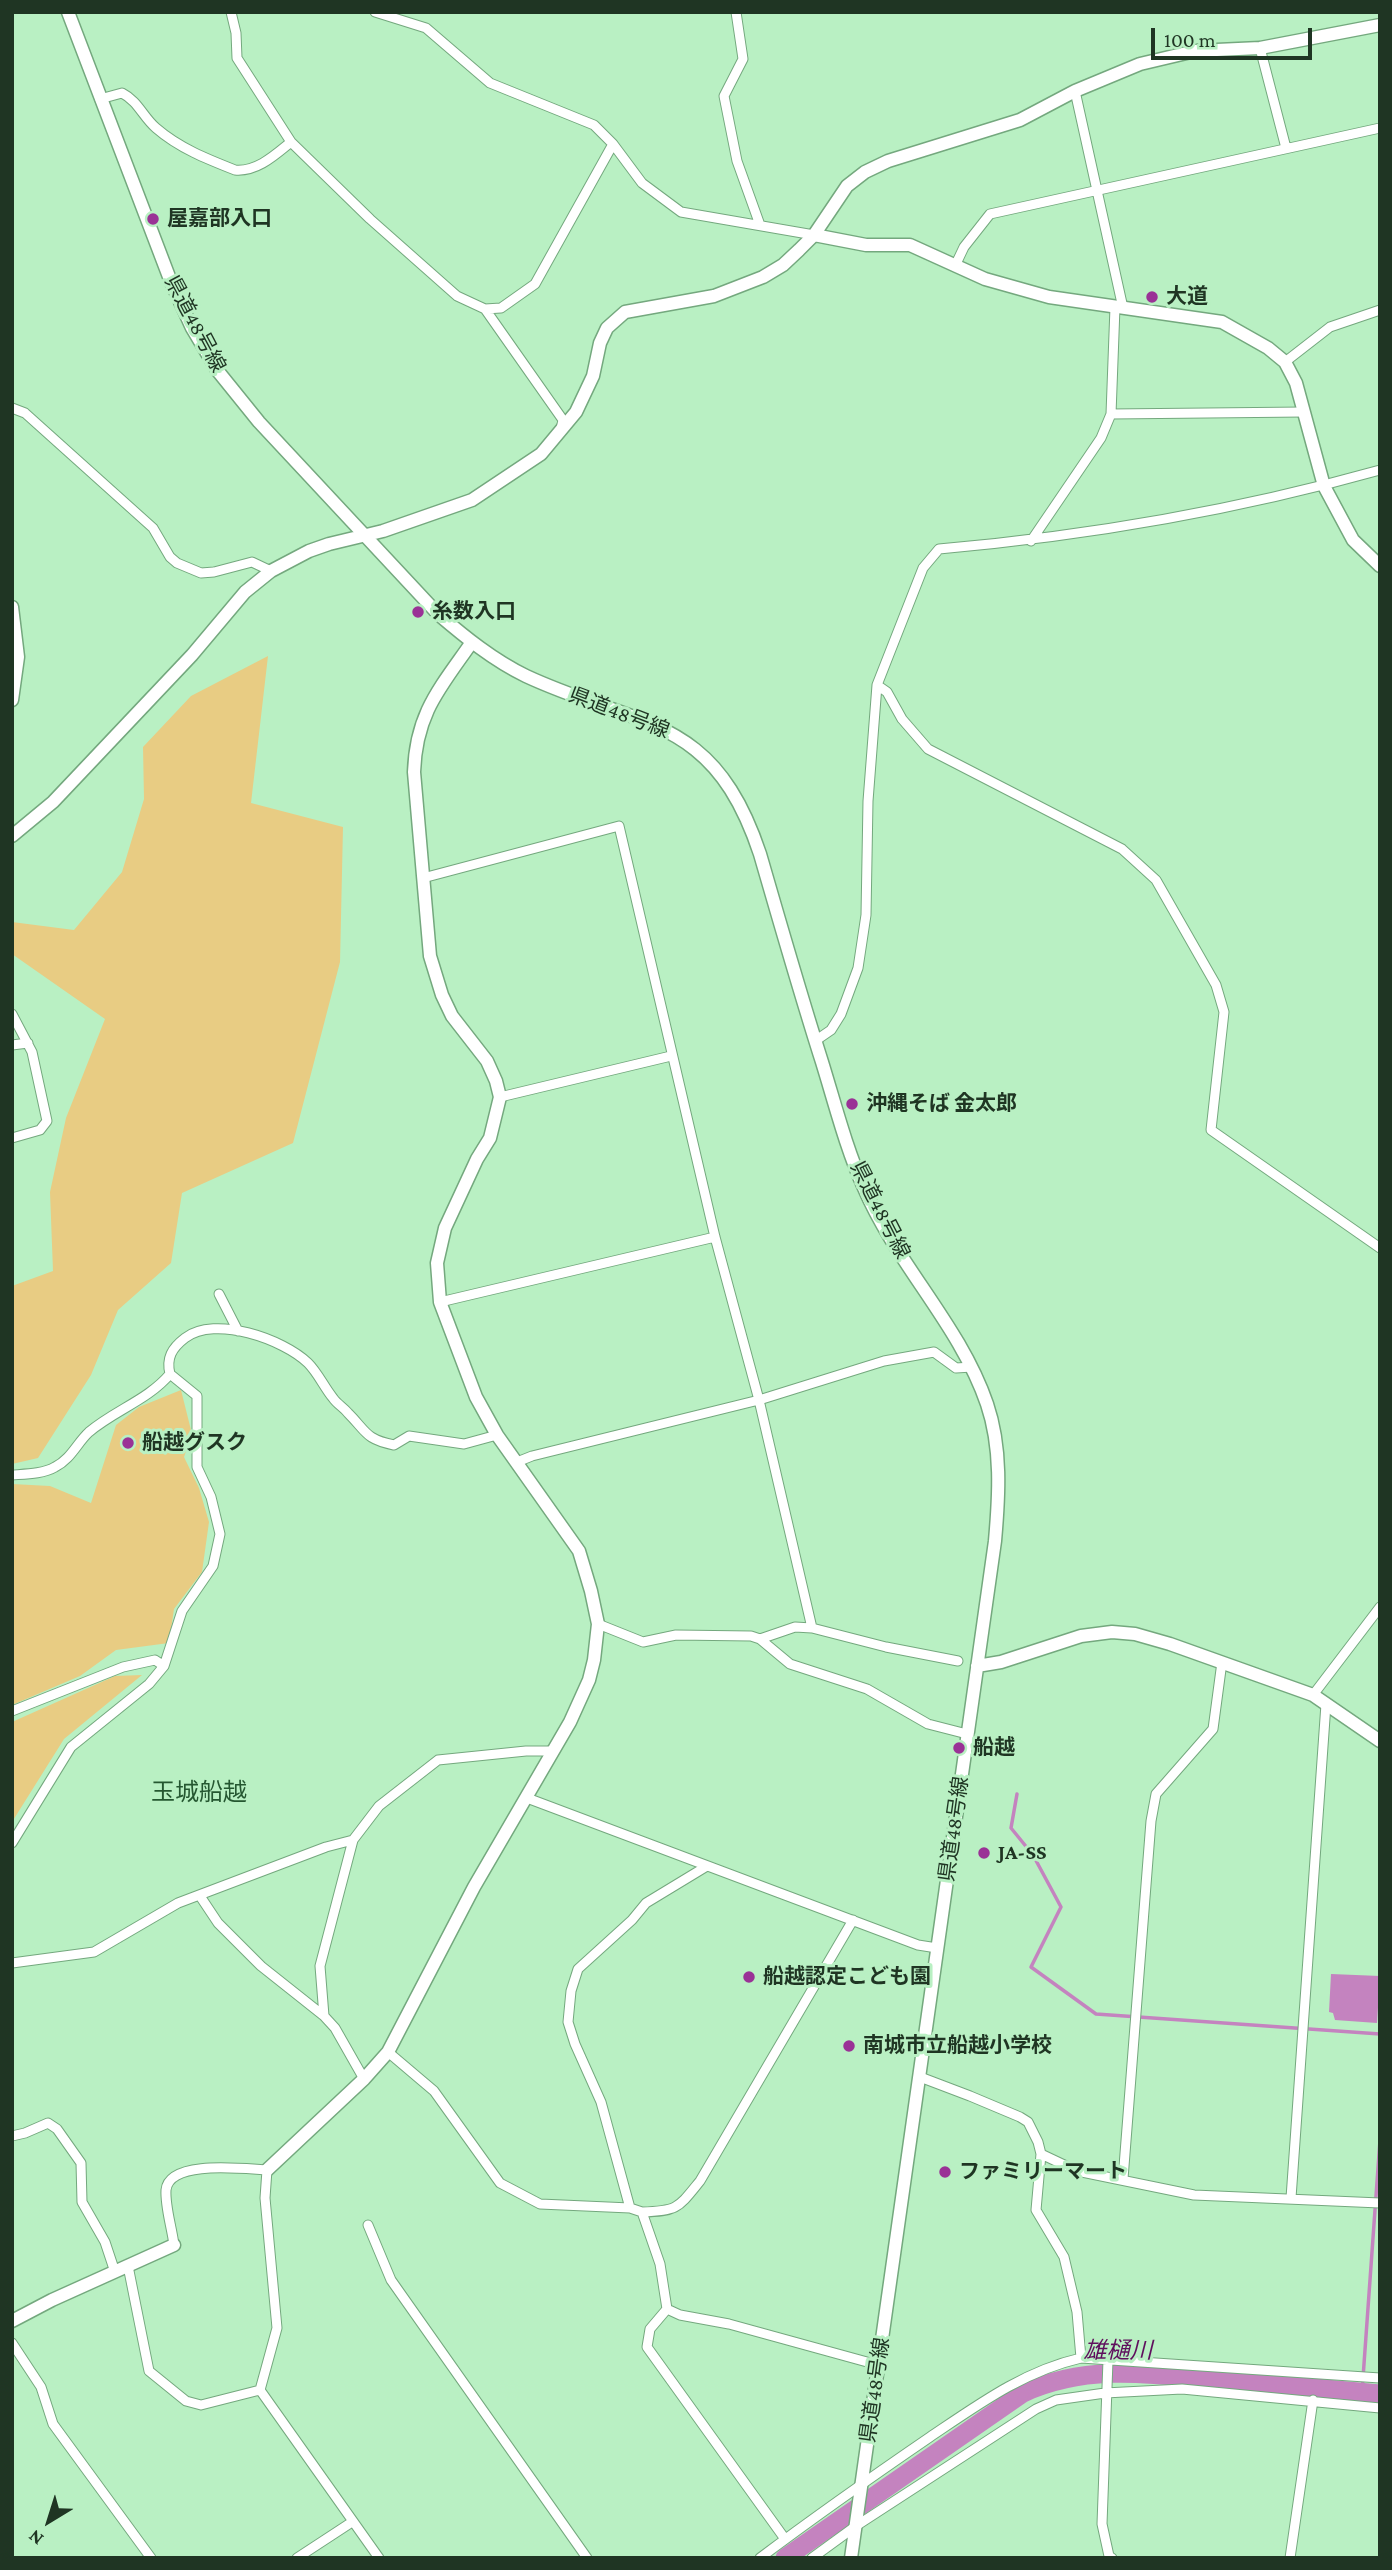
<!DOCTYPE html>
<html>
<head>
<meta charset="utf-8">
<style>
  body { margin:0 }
  #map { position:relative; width:1392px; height:2570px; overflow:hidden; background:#b9f0c3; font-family:"Crimson Pro",serif }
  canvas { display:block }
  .frame { position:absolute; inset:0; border:14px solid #1f3523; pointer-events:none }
  .north { position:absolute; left:14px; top:2486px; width:70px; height:70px; -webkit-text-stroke:5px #b9f0c3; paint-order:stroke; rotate:218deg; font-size:19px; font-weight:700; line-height:28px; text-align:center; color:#1f3523 }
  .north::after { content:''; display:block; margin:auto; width:24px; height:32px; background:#1f3523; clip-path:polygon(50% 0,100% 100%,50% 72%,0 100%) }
  .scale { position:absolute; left:1151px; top:28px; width:161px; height:32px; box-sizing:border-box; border:4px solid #1f3523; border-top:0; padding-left:9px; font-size:21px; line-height:24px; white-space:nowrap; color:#1f3523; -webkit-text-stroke:5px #b9f0c3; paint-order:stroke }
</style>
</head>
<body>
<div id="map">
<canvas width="1392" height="2570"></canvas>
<div class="frame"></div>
<div class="north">N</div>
<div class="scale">100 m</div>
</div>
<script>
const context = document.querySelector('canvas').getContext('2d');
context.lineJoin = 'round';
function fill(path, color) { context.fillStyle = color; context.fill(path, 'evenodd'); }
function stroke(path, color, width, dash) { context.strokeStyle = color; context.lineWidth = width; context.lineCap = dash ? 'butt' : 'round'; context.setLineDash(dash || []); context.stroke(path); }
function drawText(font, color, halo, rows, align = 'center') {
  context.font = font + ' "Crimson Pro","Noto Sans JP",serif'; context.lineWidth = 6; context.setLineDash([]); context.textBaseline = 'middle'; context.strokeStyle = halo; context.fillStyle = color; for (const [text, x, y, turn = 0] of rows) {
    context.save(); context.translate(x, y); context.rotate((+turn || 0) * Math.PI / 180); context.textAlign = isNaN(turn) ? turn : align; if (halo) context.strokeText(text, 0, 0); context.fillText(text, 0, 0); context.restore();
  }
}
fill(new Path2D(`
  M268,656L251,803L343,827L340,962L293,1143L182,1193L171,1263L118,1310L91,1375L38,1458L12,1464V1286L53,1271L50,1192L66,1118L105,1019L12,954V922L74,930L122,872L144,799L143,747L191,696Z
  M181,1390L192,1434L184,1457L199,1488L209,1522L202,1572L174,1609L169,1643L116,1650L80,1676L12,1705V1484L50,1486L91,1503L116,1425L139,1407Z
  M142,1675L64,1739L12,1822V1722L115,1676Z`), '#e8cc83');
fill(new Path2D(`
  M1331,1974L1380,1976L1377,2023L1335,2020L1333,2013L1329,2012Z`), '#c483bf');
stroke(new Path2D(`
  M1017,1794L1011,1828L1033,1855L1061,1907L1031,1967L1096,2014L1380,2034
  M1362,2392L1380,2140`), '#c483bf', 3.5);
stroke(new Path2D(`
  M785,2558L1023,2393C1091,2362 1158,2375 1229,2381C1280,2385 1330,2389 1380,2394`), '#c483bf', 19);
const street = new Path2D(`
  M231,12L236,33L237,58L291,142L370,219L457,296L485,309L501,308L535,284L613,144
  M375,12L426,28L490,83L594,125L613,144L642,183L681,212L814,235
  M736,12L743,59L724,96L737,161L760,225
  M1260,48L1286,148
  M1075,91L1123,308
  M100,99L122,93C138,101 143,117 156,128C179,148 207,159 235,170C257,172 275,155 291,142
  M955,266L964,247L990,214L1380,128
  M485,309L563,420L561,429
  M1285,362L1330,327L1380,310
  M12,408L25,413L153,528L170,557L177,563L201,573L214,572L252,562L271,571
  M1111,414L1304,412
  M1031,541L1101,438L1111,414L1115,307
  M877,685L887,692L902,719L928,749L1122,849L1156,880L1216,985L1224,1012L1211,1130L1380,1248
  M423,878L619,826L715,1237L759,1400L812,1628
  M12,1014L32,1052L47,1121L40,1130L12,1138
  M815,1041L831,1030L841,1014L858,968L866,915L868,801L877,685L923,568L939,549C1086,536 1237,510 1380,470
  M12,1045L28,1043
  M500,1097L671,1056
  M219,1294L238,1331
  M440,1302L715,1237
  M517,1462L532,1456L759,1400L884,1361L934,1352L956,1368L972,1367
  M12,1475C26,1474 43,1474 55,1467C71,1459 77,1443 89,1432C115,1410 148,1400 170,1374
  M598,1624L643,1642L676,1635L751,1636L760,1639L790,1664L867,1689L928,1724L967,1734
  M760,1639L795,1627L812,1628L886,1647L958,1661
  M1313,1695L1380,1607
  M12,1711L123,1667L155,1660L164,1666
  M527,1798L918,1945L937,1948
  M12,1843L71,1747L149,1684L164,1666L182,1611L213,1566L220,1534L211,1497L197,1467V1396L170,1374C166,1358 172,1348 185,1338C215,1315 283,1339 308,1363C318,1373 324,1387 333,1398C337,1404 343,1407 348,1413C367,1432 365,1439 394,1445L409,1436L464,1444L497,1435
  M200,1896L218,1923L261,1966L324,2016L335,2028L364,2079
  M12,1963L94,1952L178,1903L326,1847L353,1840
  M324,2016L320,1966L353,1840L379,1806L438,1760L526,1751H554
  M388,2052L434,2091L500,2183L540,2204L630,2208
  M920,2077L970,2096L1020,2117L1028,2122L1038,2142L1041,2154L1036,2210L1064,2257L1077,2312L1081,2358
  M12,2136L25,2133L48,2123L57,2129L81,2163L82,2202L105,2242L115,2272
  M1041,2154L1077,2171L1194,2195L1380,2203
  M1123,2179L1151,1821L1156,1794L1213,1729L1222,1662
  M1291,2198L1326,1704
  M642,2212C678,2211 678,2208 700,2181L853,1920
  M368,2225L391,2280L587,2558
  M174,2245C172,2228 165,2207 166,2190C169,2159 245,2169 267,2170L265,2198L277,2328L260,2390
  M128,2266L149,2371L186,2401L201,2405L260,2390
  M667,2309L660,2264L642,2212L630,2208L601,2102L575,2044L568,2022L571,1991L578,1969L632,1920L646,1903L707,1866
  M667,2309L650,2329L647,2347L785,2539
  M667,2309L680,2315L729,2324L878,2365
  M12,2343L41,2387L53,2424L151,2558
  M1108,2360L1102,2524L1109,2556L1112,2558
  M260,2390L379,2558
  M297,2558L352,2522
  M760,2558C816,2516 873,2476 930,2437C979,2404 1024,2371 1081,2358L1380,2378
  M812,2558L856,2526L1036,2409L1056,2400L1105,2393L1182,2389L1380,2408
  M1290,2558L1313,2400`);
const secondary = new Path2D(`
  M68,12L171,282L192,328L217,370L259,422L438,614C465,637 493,660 526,676C640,729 713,713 760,854C780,923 800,993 822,1062C835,1104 846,1148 864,1188C897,1265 960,1325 987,1404C1002,1448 999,1496 995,1541L851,2558
  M814,235L866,245H910L985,279L1049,297L1222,322L1268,348L1285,362L1296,383L1324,486L1353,540L1380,566
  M12,607L18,657L12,700
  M12,836L53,802L192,655L245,592L271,571L309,551L329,544L383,531L472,500L541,454L576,412L593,376L600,343L607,328L625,312L714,296L763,277L783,265L799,250L814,235L847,186L865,172L888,161L1020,120L1075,91L1140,64L1195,51L1260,48L1380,25
  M977,1666L1001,1662L1081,1636L1112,1632L1135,1634L1170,1644L1313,1695L1380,1741
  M267,2170L364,2079L388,2052L474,1887L570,1722L589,1680L594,1660L598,1624L591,1591L579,1551L497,1435L476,1397L440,1302L437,1263L445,1228L477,1159L490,1138L500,1097L496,1081L487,1061L452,1016L442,995L430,956L414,772C416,713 440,688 472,642
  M12,2321L52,2300L174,2245`);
stroke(street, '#74a87e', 11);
stroke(secondary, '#74a87e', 15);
stroke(street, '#fff', 9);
stroke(secondary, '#fff', 12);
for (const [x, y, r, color] of [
  [153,219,7,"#9a3296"],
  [1152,297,7,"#9a3296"],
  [418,612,7,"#9a3296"],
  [852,1104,7,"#9a3296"],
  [128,1443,7,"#9a3296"],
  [959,1748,7,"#9a3296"],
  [984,1853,7,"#9a3296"],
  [749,1977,7,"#9a3296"],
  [849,2046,7,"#9a3296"],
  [945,2172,7,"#9a3296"]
]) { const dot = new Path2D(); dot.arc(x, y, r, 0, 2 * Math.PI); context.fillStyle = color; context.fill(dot); stroke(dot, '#b9f0c3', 2.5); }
drawText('bold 21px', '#1f3523', '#b9f0c3', [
  ["屋嘉部入口",167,219],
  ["大道",1166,297],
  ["糸数入口",432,612],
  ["沖縄そば 金太郎",866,1104],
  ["船越グスク",142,1443],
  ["船越",973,1748],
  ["JA-SS",998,1853],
  ["船越認定こども園",763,1977],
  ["南城市立船越小学校",863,2046],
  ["ファミリーマート",959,2172]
], 'left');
drawText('21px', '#1f3523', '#b9f0c3', [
  ["県道48号線",195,324,62],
  ["県道48号線",619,713,21],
  ["県道48号線",880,1210,63],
  ["県道48号線",954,1829,-82],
  ["県道48号線",875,2390,-82]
]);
drawText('italic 23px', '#5f0f5d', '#b9f0c3', [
  ["雄樋川",1118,2351]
]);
drawText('24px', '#255731', '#b9f0c3', [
  ["玉城船越",199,1793]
]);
</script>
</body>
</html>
